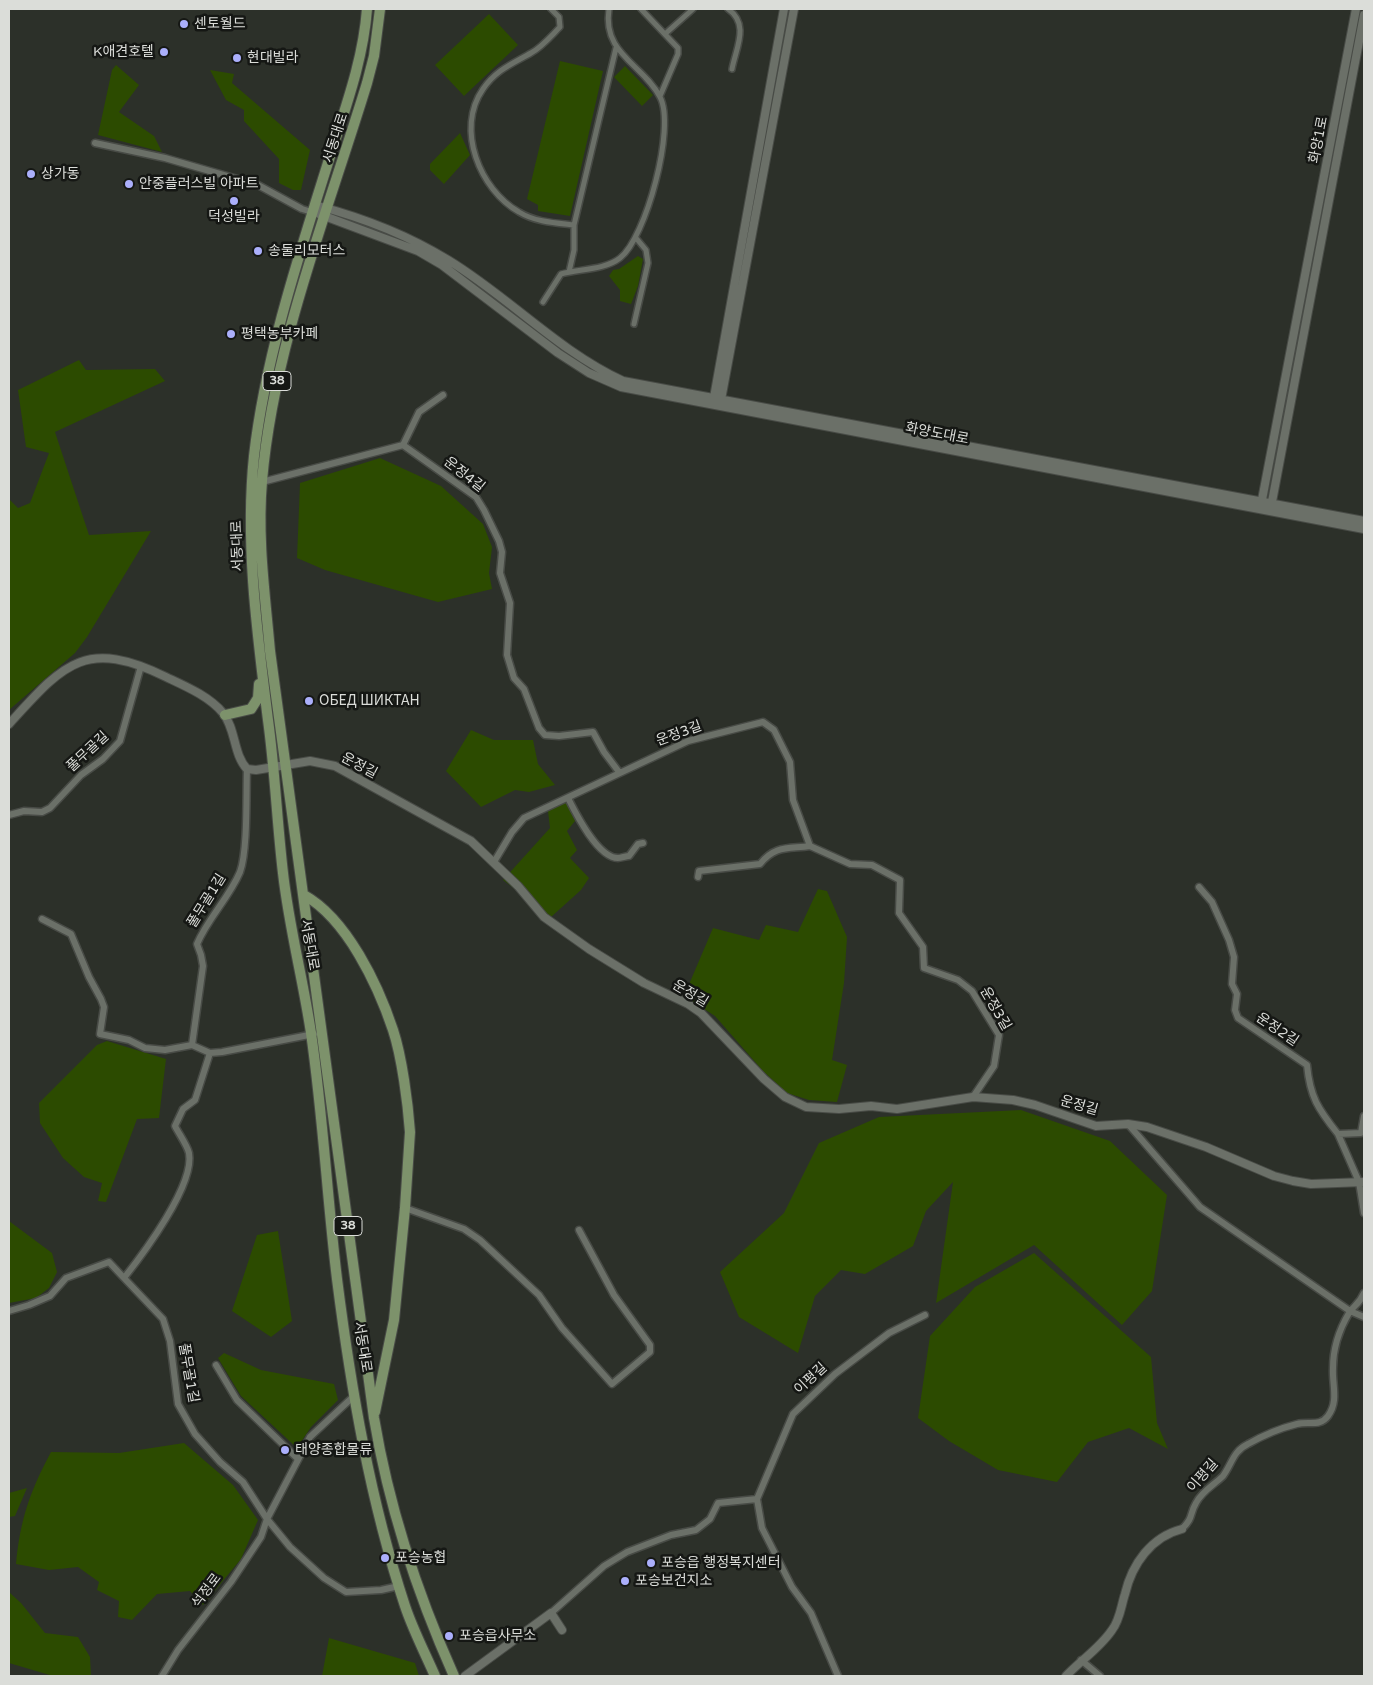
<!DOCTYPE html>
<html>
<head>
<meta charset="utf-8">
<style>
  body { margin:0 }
  #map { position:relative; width:1373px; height:1685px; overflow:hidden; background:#2c3029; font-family:"Varela Round",sans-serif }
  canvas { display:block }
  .frame { position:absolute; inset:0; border:10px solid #dbddd9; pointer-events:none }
</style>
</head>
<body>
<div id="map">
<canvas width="1373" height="1685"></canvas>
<div class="frame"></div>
</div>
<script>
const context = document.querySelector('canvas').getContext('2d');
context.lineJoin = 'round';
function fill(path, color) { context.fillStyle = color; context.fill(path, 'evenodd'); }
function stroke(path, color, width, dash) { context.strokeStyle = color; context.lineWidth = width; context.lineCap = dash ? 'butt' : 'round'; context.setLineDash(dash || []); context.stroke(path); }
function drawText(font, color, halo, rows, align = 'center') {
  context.font = font + ' "Varela Round","Noto Sans KR",sans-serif'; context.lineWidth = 5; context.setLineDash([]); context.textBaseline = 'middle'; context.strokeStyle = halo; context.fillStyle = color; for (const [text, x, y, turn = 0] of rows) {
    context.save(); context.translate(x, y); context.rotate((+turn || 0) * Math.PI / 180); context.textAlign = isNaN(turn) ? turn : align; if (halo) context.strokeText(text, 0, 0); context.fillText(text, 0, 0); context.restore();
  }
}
fill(new Path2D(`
  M489,14L518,45L464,96L435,65Z
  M560,61L603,71L570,216L538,211V205L527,199Z
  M116,65L139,85L119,112L154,136L162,152L98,135L112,70Z
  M625,66L653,95L642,106L614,77Z
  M210,70L234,74L232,83L310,150L301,190H293L279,183V159L244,121V110L226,100Z
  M460,133L470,155L444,184L430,170V164Z
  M638,256L643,259L638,286L631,304L620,301V290L609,276L613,270L619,269Z
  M79,360L86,370L155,369L165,381L55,432L89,535L151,531L87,637L75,653L9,710V499L18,508L30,503L49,453L26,447L18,390Z
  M380,458L441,486L483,524L492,547L489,573L492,589L438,602L325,570L297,558L300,483Z
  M471,730L494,740H533L538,764L555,785L529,792L515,790L481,807L446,771Z
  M566,802L575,821L567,831L577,850L570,858L589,878L581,890L551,917L503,880L550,828L548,811Z
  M818,889L827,891L847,937L844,983L832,1060L847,1065L837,1102L809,1100L787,1093L763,1071L715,1016L684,996L713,928L759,940L766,925L798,932Z
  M107,1041L166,1059L159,1118L137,1119L106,1202L98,1201L102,1183L84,1177L63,1158L40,1123L39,1103L97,1045Z
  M1021,1110L1110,1141L1167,1195L1152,1291L1122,1325L1034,1245L936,1303L953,1182L926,1211L913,1246L865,1274L841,1270L815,1296L798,1353L739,1317L720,1272L784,1213L819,1143L879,1117Z
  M9,1221L52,1253L57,1272L49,1288L36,1298L9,1303Z
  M278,1231L292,1321L271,1337L232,1311L257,1235Z
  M1034,1253L1151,1357L1157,1423L1168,1449L1129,1428L1088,1442L1057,1482L998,1470L949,1441L918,1418L930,1336L975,1287Z
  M224,1353L261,1370L334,1384L338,1400L311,1427L297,1448L241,1396L218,1358Z
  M184,1443L233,1485L258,1520L241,1559L203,1605L190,1591L157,1594L132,1620L118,1617L119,1601L97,1590L99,1582L78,1567L49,1570L16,1564C20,1520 30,1491 51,1452L119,1453Z
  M27,1488L15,1516L9,1517V1493Z
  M9,1592L21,1603L45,1633L78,1637L90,1657L91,1676H53L9,1663Z
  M329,1638L415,1663L419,1676H322Z`), '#2c4b00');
const pedestrian = new Path2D(`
  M551,9L559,17L560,27C551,36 542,47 531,53C512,64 496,70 483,89C455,129 480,190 519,212C535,222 556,223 574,225
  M641,9L678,48V54L660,96
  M728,9C750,24 736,48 732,69
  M665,34L693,9
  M569,272L574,250V225L616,48
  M543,302L561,274C579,269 605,270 620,258C646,238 676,127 660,97C643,64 602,54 609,9
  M634,324L648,263L646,250L636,238`);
const minor = new Path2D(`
  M95,143L165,158L258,185L302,209L312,212
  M403,445L419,412L443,395
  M262,482L403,445L476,497L484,510L499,541L502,552L500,573L510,603L507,655L514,678L524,689L539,728L545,735L559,736L593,732L604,752L619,772
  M247,769C246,794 248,850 240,872C229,898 208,918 197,944L201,955L203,966L192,1045L210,1053L222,1052L314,1034
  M568,798C576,814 598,858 618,858C621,858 626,856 629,856L638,844L643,843
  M9,815L24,811L42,812L50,808L81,775L103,759L120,741L141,666
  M494,862L512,832L524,818L688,741L763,722L774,730L790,762L793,800L810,846L850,864L872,865L900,880L899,913L923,947L924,968L958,980L972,991L999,1035L994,1066L973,1097
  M698,877L699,871L760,864C775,845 788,849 810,846
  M1199,887L1212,902L1229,940L1234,957L1232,984L1237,994L1235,1010L1238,1018L1307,1065C1310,1097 1318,1109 1338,1134
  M42,919L71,934L89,977L101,999L104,1007L100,1034L129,1040L145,1048L165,1050L192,1045
  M1364,1116L1361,1133L1338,1134L1359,1182L1364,1213
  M1128,1124L1200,1207L1350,1311L1364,1317
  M405,1208L464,1229L480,1240L539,1295L562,1328L612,1384L650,1352V1345L614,1295L579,1230
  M124,1278L163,1319L170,1341L178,1404L195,1434L220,1462L243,1482L267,1519L290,1547L324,1578L346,1592L381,1590L399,1586
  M9,1311L29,1305L50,1296L66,1278L109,1262L124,1278C143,1254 195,1185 189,1153C187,1145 179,1134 175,1126L183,1109L195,1100L210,1053
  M216,1365L237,1400L298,1459
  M1182,1529C1194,1517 1189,1515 1196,1503C1202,1491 1214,1485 1223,1476C1232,1464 1233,1451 1248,1444C1262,1436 1281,1428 1297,1424C1309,1421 1320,1427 1328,1416C1339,1401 1332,1385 1333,1368C1333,1349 1339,1330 1349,1313C1353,1306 1359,1305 1364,1293
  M551,1613L604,1566L627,1552L671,1535L696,1530L710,1519L718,1503L757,1499
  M1081,1660L1100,1676
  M162,1676L178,1650L231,1582L261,1537L267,1519L310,1437L355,1395
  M838,1676L811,1613L792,1587L762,1528L757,1499L793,1414L835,1374L889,1333L925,1315`);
const tertiary = new Path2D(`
  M315,205C360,217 408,235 448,260C509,297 558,351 623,381L1364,521
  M319,214L418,251L442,265L558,353L589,373L621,387L1364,529
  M713,403L784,9
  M720,405L794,9
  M1261,505L1356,9
  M1271,507L1364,15
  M9,724C63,665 84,637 166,677C185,686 209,696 223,713C236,729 233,754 247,769L256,770L310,761L335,766L471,841L518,886L544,917L589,949L644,983L688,1004L701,1013L764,1079L785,1097L806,1107L839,1109L871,1106L897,1109L973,1097L1013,1100L1035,1105L1096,1126L1128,1124L1147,1127L1206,1147L1274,1176L1293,1181L1311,1184L1364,1182
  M465,1676L551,1613L562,1630
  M1066,1676C1080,1661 1100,1648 1112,1630C1120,1620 1121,1606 1125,1594C1132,1564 1151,1537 1182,1529`);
const primary = new Path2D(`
  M367,9C363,63 343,114 327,166C298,258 265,359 254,456C245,543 257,632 268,720C275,771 277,822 283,873C289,927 303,979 311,1033C323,1115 327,1197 337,1279C351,1389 370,1500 405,1606C413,1630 425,1653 435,1676
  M380,9L374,56L367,83C328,211 273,348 262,481C257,538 265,594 270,651L374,1418C389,1508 417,1593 454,1676
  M225,715L251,709L258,698L259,684
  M304,895C347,919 378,985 393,1030C402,1057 408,1104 410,1132L405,1208L394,1320L375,1412`);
stroke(pedestrian, '#484b46', 8);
stroke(minor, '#484b46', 9);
stroke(tertiary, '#484b46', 10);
stroke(primary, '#484b46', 12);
stroke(pedestrian, '#6b7068', 5);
stroke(minor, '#6b7068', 6);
stroke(tertiary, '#6b7068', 8);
stroke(primary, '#7d926b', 10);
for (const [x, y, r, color] of [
  [184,24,5,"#abaffb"],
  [164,52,5,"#abaffb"],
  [237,58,5,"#abaffb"],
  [31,174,5,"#abaffb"],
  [129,184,5,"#abaffb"],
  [234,201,5,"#abaffb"],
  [258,251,5,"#abaffb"],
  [231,334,5,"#abaffb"],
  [309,701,5,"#abaffb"],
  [285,1450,5,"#abaffb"],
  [385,1558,5,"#abaffb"],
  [651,1563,5,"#abaffb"],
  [625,1581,5,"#abaffb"],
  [449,1636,5,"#abaffb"]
]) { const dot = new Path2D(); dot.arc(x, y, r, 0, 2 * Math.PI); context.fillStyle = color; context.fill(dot); stroke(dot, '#151714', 2); }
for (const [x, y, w] of [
  [277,381,28],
  [348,1226,28]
]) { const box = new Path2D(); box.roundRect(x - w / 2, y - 9.5, w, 19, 4); context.fillStyle = '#151714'; context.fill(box); stroke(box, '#dbddd9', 1); }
drawText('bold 12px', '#dbddd9', null, [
  ["38",277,381],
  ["38",348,1226]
]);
drawText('14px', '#dbddd9', '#151714', [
  ["센토월드",194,24],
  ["K애견호텔",154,52,"right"],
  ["현대빌라",247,58],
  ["상가동",41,174],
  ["안중플러스빌 아파트",139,184],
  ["덕성빌라",234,217,"center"],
  ["송둘리모터스",268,251],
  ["평택농부카페",241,334],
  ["ОБЕД ШИКТАН",319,701],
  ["태양종합물류",295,1450],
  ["포승농협",395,1558],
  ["포승읍 행정복지센터",661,1563],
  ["포승보건지소",635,1581],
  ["포승읍사무소",459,1636]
], 'left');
drawText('14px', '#dbddd9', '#151714', [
  ["서동대로",336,138,-72],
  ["화양1로",1319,140,-79],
  ["화양도대로",937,434,11],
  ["운정4길",464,475,38],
  ["서동대로",238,546,-92],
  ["운정3길",679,734,-20],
  ["풀무골길",88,752,-43],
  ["운정길",359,766,28],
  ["풀무골1길",207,901,-58],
  ["서동대로",309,945,80],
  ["운정길",690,994,31],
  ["운정3길",995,1009,60],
  ["운정2길",1277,1030,34],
  ["운정길",1079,1106,16],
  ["서동대로",362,1347,81],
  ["풀무골1길",188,1373,80],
  ["이평길",811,1379,-43],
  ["이평길",1203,1476,-49],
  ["석정로",207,1591,-53]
]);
</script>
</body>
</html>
